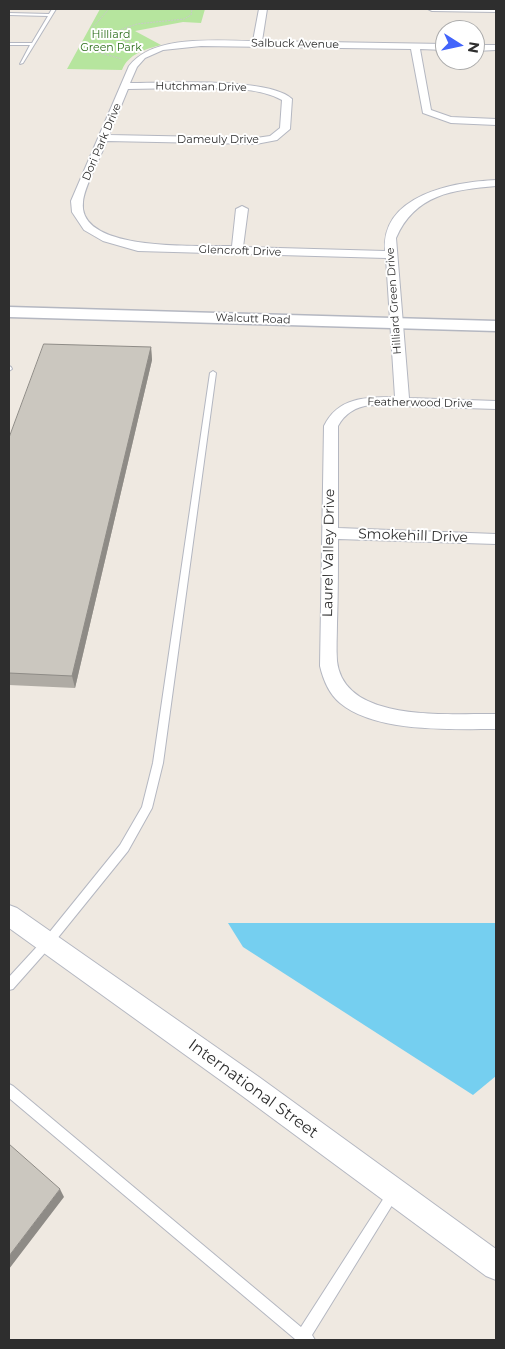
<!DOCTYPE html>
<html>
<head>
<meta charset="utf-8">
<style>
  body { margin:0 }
  #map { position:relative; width:505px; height:1349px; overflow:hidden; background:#efe9e1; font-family:Montserrat,sans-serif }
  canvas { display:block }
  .frame { position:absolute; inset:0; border:10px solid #2e2e2e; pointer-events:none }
  .north { position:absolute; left:435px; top:20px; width:50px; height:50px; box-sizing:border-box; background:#fff; border:1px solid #ababab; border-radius:50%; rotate:100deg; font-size:14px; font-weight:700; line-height:20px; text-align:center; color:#2e2e2e }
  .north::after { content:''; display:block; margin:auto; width:18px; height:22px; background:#4264fb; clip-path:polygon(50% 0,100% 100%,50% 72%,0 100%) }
</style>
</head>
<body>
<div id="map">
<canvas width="505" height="1349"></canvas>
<div class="frame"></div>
<div class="north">N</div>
</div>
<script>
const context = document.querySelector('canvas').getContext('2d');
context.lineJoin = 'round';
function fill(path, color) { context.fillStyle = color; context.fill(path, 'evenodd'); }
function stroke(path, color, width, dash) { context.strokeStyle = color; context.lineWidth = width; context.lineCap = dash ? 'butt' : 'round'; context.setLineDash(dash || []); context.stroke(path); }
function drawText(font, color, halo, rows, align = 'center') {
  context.font = font + ' Montserrat,sans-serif'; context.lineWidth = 4; context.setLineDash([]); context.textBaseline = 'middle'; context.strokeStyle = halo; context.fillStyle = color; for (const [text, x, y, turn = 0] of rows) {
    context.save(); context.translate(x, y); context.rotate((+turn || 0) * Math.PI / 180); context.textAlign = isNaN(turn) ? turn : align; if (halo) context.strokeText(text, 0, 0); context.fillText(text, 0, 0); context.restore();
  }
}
fill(new Path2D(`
  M100,9H205L201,23L183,22L135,31L161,45C146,49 128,54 122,70L67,69Z`), '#b6e59e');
fill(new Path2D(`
  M228,923H496V1076L473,1095L243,947Z`), '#75cff0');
const service = new Path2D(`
  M52,9H56L23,63L20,64L30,45H9V43H32L48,16L9,15V13L49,14Z
  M9,366L11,367L12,369L9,371Z
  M213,371L216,373L163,763L152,808L128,851L52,945L13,989L9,990V977L44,939L120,845L142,807L153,763L210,373Z
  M9,1084L13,1086L301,1327L389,1190L393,1188L397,1190L399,1194L312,1335L315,1340H294L295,1339L9,1098Z`);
const minor = new Path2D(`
  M259,9H267L262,41L445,44V50L420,49L431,110L451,117L496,119V125L451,123L423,113L411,49L201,46L163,50L145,58L137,67L130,83C163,83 270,77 292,99L290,129L277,140L256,144L107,141C101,156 84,187 83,202C77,253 200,245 232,246L236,209L242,206L248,209L243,247L385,251C381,195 453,182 496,180V186C453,190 415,194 396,238L409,398L496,401V409L370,405C356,407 345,413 338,426V528L496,534V544L338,539C338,567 338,595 337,623C337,635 336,648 337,661C344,724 451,713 496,714V729C451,729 376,733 340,703C329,694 323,679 320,666L324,426C338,397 366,397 395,397L386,258L138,251L103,241L84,230L72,212L71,201L129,66C154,34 216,41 253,41ZM184,88C215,89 254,85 282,100L280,128L270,136L256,138L109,135L128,89Z
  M428,9H496V12L432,11Z
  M475,45H496V50L475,51Z
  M9,905L17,908L259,1077L496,1249V1280L486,1276L241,1095L9,928Z`);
const tertiary = new Path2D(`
  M9,307L496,321V331L9,317Z`);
stroke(service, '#b4b7c1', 2);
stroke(minor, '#b4b7c1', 2);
stroke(tertiary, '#b4b7c1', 3);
stroke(new Path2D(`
  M109,9L91,29L94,39L86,49L122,59
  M120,42L128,41
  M88,45L96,46
  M137,46L120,36V30L137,24L184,19L191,15L192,9`), '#c9c9c9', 1, [2, 1]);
fill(service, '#fff');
fill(minor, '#fff');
fill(tertiary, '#fff');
fill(new Path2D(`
  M151,347L152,360L75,688L9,685V438Z`), '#afaba4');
fill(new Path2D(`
  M151,347L152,360L75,688L72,676Z
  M60,1189L64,1197L9,1269V1256Z`), '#8e8b86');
const building = new Path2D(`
  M44,344L151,347L72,676L9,673V438Z
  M9,1144L60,1189L9,1256Z`);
fill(building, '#cbc7bf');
stroke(building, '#8e8b86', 1);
drawText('11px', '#2c6e1b', '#fff', [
  ["Hilliard",111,35],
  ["Green Park",111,48]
]);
drawText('11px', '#2e2e2e', '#fff', [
  ["Salbuck Avenue",295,44,1],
  ["Hutchman Drive",201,87,1],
  ["Dameuly Drive",218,140],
  ["Dori Park Drive",102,142,-67],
  ["Glencroft Drive",240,251,2],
  ["Hilliard Green Drive",394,301,-94],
  ["Walcutt Road",253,319,2],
  ["Featherwood Drive",420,403,1]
]);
drawText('14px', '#2e2e2e', '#fff', [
  ["Smokehill Drive",413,536,2],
  ["Laurel Valley Drive",329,553,-89]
]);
drawText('16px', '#2e2e2e', '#fff', [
  ["International Street",253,1089,36]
]);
</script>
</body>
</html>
